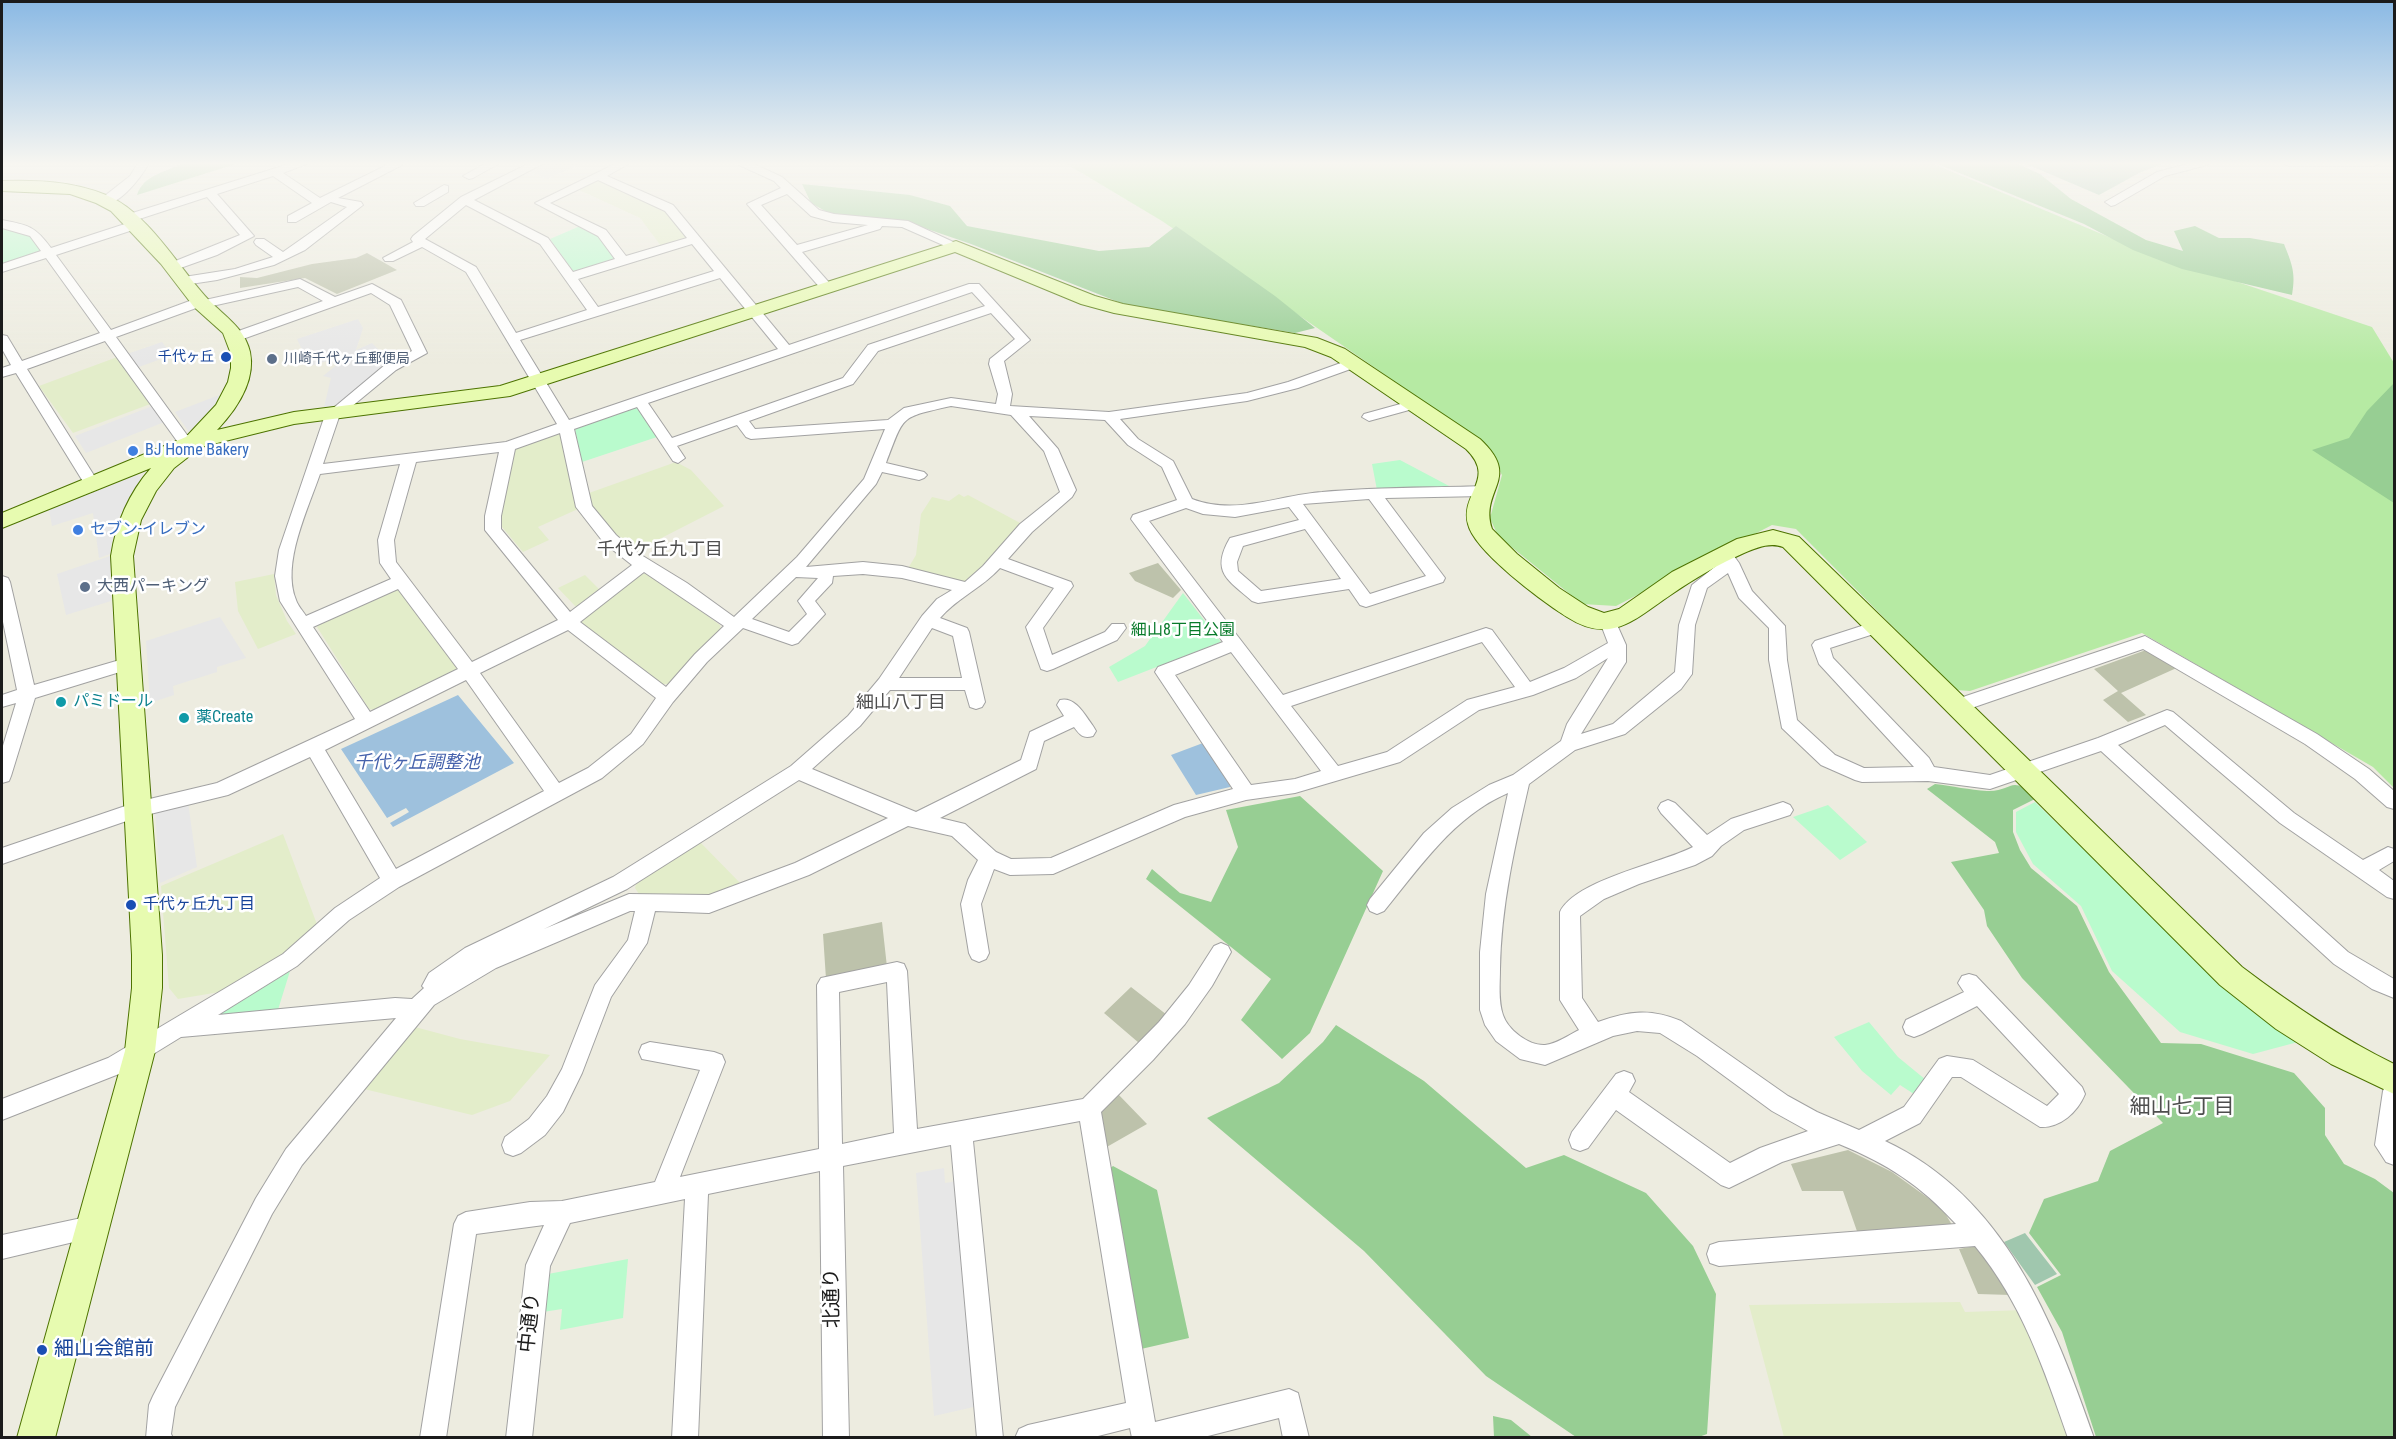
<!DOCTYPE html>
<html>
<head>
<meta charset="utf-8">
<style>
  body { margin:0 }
  #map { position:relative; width:2396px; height:1439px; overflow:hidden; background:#edece0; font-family:"Roboto Condensed",sans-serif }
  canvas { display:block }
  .frame { position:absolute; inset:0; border:3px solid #1b1b1b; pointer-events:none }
</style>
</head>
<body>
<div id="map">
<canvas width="2396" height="1439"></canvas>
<div class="frame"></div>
</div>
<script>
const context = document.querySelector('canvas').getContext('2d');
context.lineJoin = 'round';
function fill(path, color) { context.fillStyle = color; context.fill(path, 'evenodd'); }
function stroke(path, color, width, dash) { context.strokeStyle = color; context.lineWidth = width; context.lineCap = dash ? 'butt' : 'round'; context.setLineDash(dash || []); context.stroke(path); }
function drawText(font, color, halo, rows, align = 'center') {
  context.font = font + ' "Roboto Condensed","Noto Sans JP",sans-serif'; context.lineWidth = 5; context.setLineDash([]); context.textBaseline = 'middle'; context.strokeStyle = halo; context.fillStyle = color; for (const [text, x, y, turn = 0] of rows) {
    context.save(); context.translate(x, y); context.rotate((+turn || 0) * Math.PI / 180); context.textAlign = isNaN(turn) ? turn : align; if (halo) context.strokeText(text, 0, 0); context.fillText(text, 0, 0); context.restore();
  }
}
fill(new Path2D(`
  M367,253L397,270L337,294L305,278L240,288V277L257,278L312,264L356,258Z
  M1158,563L1181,590L1173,598L1135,581L1129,573Z
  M2146,650L2181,666L2121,693L2146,715L2128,722L2103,700L2118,691L2094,669Z
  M882,922L887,967L826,979L823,934Z
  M1131,987L1167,1015L1139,1043L1104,1013Z
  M1116,1092L1147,1124L1105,1148L1099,1114Z
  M1848,1150L1892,1172L1942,1208L1955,1230L1859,1237L1843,1191H1802L1791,1164Z
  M1975,1246L1988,1254L2011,1295L1978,1294L1959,1249Z`), '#bdc2ab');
fill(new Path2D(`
  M595,180H600L664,209L687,237L661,246L640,218L577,189Z
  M120,356L153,403L73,433L39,386Z
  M556,433L562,434L578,509L538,527L549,540L523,552L502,527V513L513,450Z
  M676,462L691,470L724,506L636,551L616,535L597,514L591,505L589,493Z
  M959,494L964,497L968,495L1022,524L989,562L965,583L907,570L916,555L921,514L932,497L949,501Z
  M648,573L720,625L721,630L670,684H662L582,623L583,618L639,575Z
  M274,574L276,595L287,621L296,634L258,649L238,611L235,582Z
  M585,575L599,589L576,607L558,588Z
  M394,588H403L458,666L456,671L376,710L369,709L317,627L320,622Z
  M283,834L318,927L275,960L220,992L178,999L169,988L161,886Z
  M700,842L743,886L713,894H639L635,888L636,884Z
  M415,1027L460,1039L550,1055L510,1101L472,1115L364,1089Z
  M1960,1302L1965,1312L2024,1310L2072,1437H1784L1749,1305Z`), '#e3edca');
fill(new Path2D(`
  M1065,163H1931L2133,247L2372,327L2394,363V788L2373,767L2142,633L1970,691L1956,690L1796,529L1772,525L1616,606L1582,604L1498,536L1490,518L1502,475L1489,452L1458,425L1162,221Z`), '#b6eaa3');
fill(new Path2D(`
  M183,163H239L137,195C143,175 166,172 183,163Z
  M1935,163H2016L2040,174L2071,199L2146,240L2183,251L2174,231L2195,226L2219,238H2250L2284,244C2292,264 2296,273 2292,295L2182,269L2133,250L2084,224Z
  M802,184L910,195L950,206L967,226L1099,251L1149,247L1176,226L1275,296L1315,328L1295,333L1126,305L971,244L901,220L832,215L811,203Z
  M2394,383V503L2312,450L2349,438L2367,411Z
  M1935,784C1952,786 1970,790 1987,791C2014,792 2009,773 2037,798L2013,810V832L2020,850L2031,868L2077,906L2109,972L2161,1043L2201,1044L2294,1073L2325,1108V1135L2344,1164L2375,1179L2394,1193V1437H2096L2062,1332L2037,1287L2061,1275L2029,1233L2044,1199L2098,1181L2110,1151L2163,1123L2022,978L1987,926L1984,910L1951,862L1999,853L1995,842L1927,789Z
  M1300,796L1383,871L1310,1033L1282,1059L1241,1020L1271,979L1146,879L1152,869L1180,893L1211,902L1238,847L1226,810Z
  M1336,1025L1424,1081L1526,1168L1564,1155L1646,1193L1693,1246L1716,1294L1707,1434L1696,1438L1576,1437L1486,1376L1364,1251L1207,1118L1279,1083L1323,1042Z
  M1113,1166L1157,1190L1189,1338L1141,1349L1109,1169Z
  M1493,1416L1511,1420L1532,1437H1494Z`), '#97ce93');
fill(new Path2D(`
  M2024,163H2165L2141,172L2099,195Z
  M2025,1233L2057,1274L2035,1285L2004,1242Z`), '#a0c7ae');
fill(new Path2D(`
  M2,225L28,234L42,251L2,266Z
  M580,226L598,235L614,258L611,261L573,271L550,239Z
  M631,408H638L657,437L582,462L575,429L579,425Z
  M1400,460L1451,487L1377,490L1372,464Z
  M1183,593L1221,642L1118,682L1109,667L1145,646Z
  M2035,802L2231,993L2260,1016L2298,1042L2253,1054L2180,1032L2112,971L2081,906L2033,864L2016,832V812Z
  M1828,805L1867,842L1840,860L1793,817Z
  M290,971L277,1013L219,1019L220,1009L231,1007Z
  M1869,1022L1898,1057L1926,1080L1917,1096L1900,1085L1891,1095L1862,1071L1834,1037Z
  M628,1259L623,1318L560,1330L562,1309L543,1312L548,1274Z`), '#b9fbcd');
fill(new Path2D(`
  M545,163H583L547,179L527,171Z
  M358,319L363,328L356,350L372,343L391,362L334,406L324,407L331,378L323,376L338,364V358L310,366L297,339Z
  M162,342L172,355L136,368L127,354Z
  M222,394L215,406L195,431L189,432L175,412Z
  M155,405L167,421L86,453L75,436Z
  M137,475L143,479L115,524L110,554L99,558L93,513L52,526L49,510Z
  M110,556L111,601L66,615L57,574Z
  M220,617L246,658L217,667V672L173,686L174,695L150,703L146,641Z
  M188,802L197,867L160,883L155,810Z
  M944,1168L945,1183L957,1181L978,1406L934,1416L916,1173Z`), '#e7e7e7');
fill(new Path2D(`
  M458,695L514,763L393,827L390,823L409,812L406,808L387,818L341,749Z
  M1203,743L1231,784L1230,787L1196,795L1171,755Z`), '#9ec1dd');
const street = new Path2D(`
  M138,163H149C142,176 119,207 102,204V198L130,176Z
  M292,163H309L283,173L320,198L385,166L384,163H400L402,165L338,198L361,202L363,205L305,250L274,265L217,280L184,285L178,281L184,277L235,269L273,257L256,245L254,242L256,239H264L283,252L347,207L331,202L296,222H288V216L312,203L273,176L217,194L254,236L217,255L172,271L168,270L166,267L168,264L240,235L207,197L130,222L124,218L126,215Z
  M486,163H500L473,178L469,179L463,176Z
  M530,163H544L474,200L548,238L573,272L615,259L598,236L535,203L617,163H630L607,176L673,205L789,345L969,284H979L1030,340L1004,361L1012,394L1010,406L1109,412L1247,393L1288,382L1349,360H1359L1361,363L1359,366L1298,388L1247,401L1120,419L1138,439L1173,461L1192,499C1237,516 1278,495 1322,492C1376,487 1429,488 1483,486L1491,491L1483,496L1385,498L1445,578L1443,582L1366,607L1360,605L1349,589L1258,603L1252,601C1228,580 1210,572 1230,538L1299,520L1289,507L1235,517L1203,514L1186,508L1149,521L1283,695L1486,628L1492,630L1530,682L1564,668L1608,643L1600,622L1602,618H1614L1626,645V662L1581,734L1613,724L1675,672L1679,625L1692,585L1721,562L1717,556L1719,552H1731L1739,563L1752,591L1785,626L1787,660L1797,720L1835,755L1864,768L1914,767L1819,664L1812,645L1815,641L1877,621L1883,623L1885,627L1883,631L1830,648L1833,658L1929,758L1934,767L1990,775L2098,738L2167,710L2173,712L2294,813L2363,860L2388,847L2394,849V861L2379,870L2394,881V899L2387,897L2280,823L2165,725L2118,745L2348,952L2394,979V998L2372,989L2334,964L2101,751L1990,789L1928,781L1862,782L1855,780L1821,765L1782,728L1769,660V628L1739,598L1728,573L1707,588L1695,625L1692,674L1681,689L1625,734L1575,750L1529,784C1515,845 1501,906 1500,969C1500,983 1498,1001 1503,1015C1508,1030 1529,1046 1545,1045C1556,1044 1569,1035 1579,1030L1560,1000V912C1575,880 1662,863 1693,847L1661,813L1658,808L1661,803L1668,800L1675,803L1707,835L1731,819L1783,802L1790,805L1793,810L1790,815L1744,830L1721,846L1712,856L1695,865L1639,884L1604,899L1580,916L1582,998L1598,1022C1628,1011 1651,1008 1681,1021L1788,1096L1817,1112L1859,1130L1904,1107L1939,1059L1947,1056L1973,1060L2047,1106L2059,1094L1977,1006L1922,1034L1914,1037L1906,1034L1903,1027L1906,1020L1964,992L1958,983L1962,976L1969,974L1976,976L2082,1087L2085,1094C2077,1113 2060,1128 2040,1127L1961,1077H1952L1920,1123L1885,1141C2005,1197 2053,1321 2094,1438H2068C2044,1369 2022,1303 1975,1246L1719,1266L1710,1263L1707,1254L1710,1245L1719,1242L1956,1224C1920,1185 1888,1164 1839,1144L1782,1162L1729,1188L1721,1185L1616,1110L1588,1148L1580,1151L1572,1148L1569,1140L1572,1132L1616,1074L1624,1071L1632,1074L1635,1081L1629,1092L1730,1163L1760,1148L1808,1131L1772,1111L1697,1056L1660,1033L1637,1031L1613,1036L1545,1065L1520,1059L1496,1041L1485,1025L1480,1010V952L1486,894L1508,793C1454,816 1420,867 1384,911L1377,914L1370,911L1367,905L1370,899L1424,833L1452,808L1489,785L1513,775L1561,741L1567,724L1608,658L1576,678L1533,695L1479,710L1400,762L1295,793L1246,800L1185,817L1053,874L1010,875L994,869L981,904L989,953L986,959L979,962L972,959L969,953L961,904L968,880L978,860L952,836L908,826L809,875L709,913L655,911L647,943L611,997L582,1073L563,1112L545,1135L521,1153L513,1156L505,1153L502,1145L505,1137L529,1119L547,1096L562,1069L595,985L628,940L635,911H630L496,968L434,1005L302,1165L272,1214L175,1407L171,1434L173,1438H146L149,1405L153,1396L256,1198L286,1149L396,1018L181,1037L124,1072L2,1120V1099L108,1058L283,954L335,908L380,878L310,757L228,795L138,817L2,864V848L137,802L217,783L355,719L280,601L275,576L279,550L325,415L386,364L412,351L390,305L371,293L240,340H230L228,337L230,334L323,301L298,287L203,308L199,307L116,337L187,435L199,439L201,442L199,445L194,447L177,441L105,341L27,369L100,485L97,488H87L16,373L2,377V368L11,365L2,349V335L7,336L22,361L100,333L46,258L2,272V264L41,251L30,236L2,228V220C28,225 35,226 51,248L131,222H139V228L56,255L111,330L195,299L205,300L300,279L335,297L372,284L401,300L427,353L396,370L339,417L323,464L506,442L557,424L466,272L422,247L393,261H385L383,258L413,242L411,239L413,236L461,197ZM598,180L665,211L687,238L626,256L606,230L550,203ZM466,205L540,244L587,310L516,333L476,267L425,239ZM692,244L714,271L598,307L578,279ZM720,278L778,349L569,420L520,340ZM972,292L985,306L868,345L843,378L672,438L648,403ZM991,313L1015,339L990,359L989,364L998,394L996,404L951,398L904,408L888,420L755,429L749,421L853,384L878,351ZM951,406L1011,415L1044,451L1060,492L1020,524L983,566L965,582L902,566L863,562L806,567L876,484L882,472L919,480L924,478L927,475L924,472L886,463C905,414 899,418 951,406ZM637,407L673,461L678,463L685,458L677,446L737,425L746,437L751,439L885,429L864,479L797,557L734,617L687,583L633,550L616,535L592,506L574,429ZM1029,416L1105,420L1128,445L1162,467L1177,500L1133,515L1131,519L1223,642L1158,667L1155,672L1233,789L1174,805L1051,858L1011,859L996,852L965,824L940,818L1036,769L1044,741L1074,727C1080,735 1083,739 1093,736L1096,731L1093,726C1085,715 1075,696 1060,700L1057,705L1064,716L1030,732L1021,760L916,812L812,769L860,726L890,690H965L970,707L976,709L982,707L985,702L969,632L967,628L940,618C957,598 982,588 1000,568L1054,588L1026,627L1041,669L1047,671L1053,669L1117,640L1126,628L1124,624H1112L1105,632L1052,655L1043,628L1073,586L1071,582L1008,559L1032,532L1072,497L1076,490L1058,449ZM560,433L576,507L604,543L632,565L570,612L501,529V516L515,449ZM499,452L485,516V530L558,620L472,662L396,562L394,540L416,462ZM400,464L378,540L380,563L391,579L306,616C303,611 298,606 296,600C281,564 308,509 320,474ZM1369,499L1426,576L1370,594L1303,504ZM1305,529L1341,579L1261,591L1238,571L1237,562L1243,546ZM644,572L724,626L695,654L666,687L580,622ZM863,574L902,578L952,590L937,599L922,616L879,679L848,716L791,766L613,877L465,948L429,973L422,986L424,988L412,999L395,998L218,1015L297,966L349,920L399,887L602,778L643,744L673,702L707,662L743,628L792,645L798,643L825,614L815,601L832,583L833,576ZM796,577L818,578L798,601L807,614L789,632L752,619ZM398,589L458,669L370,712L313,627ZM932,628L953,636L962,678H899ZM568,630L656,698L631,734L588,768L559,783L480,673ZM1482,642L1515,687L1467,700L1387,752L1338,766L1291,706ZM1231,652L1321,771L1295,779L1251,785L1175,675ZM466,680L544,791L396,869L325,750ZM799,780L888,818L795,863L709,895L629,894L544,929L627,889Z
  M738,163H752L782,177L819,210L834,214L908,221L962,246L956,250L952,249L902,227L882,226L880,229L802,252L833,287L827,291L822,290L747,204L781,188L774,181L739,165ZM787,194L811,216L833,222L868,225L797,245L761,205Z
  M2191,163H2209L2207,165L2165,176L2115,205L2111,206L2105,202L2157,172Z
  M2283,163H2380L2374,166H2289Z
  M444,185L448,186V192L424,206H416L414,203Z
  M1415,400L1422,404L1420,407L1369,421L1362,417L1364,414Z
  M2,576L8,578L10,582L34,685L130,657L136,659L139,663L136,667L35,698L11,776L9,781L2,783V749L16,703L2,707V695L17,690L2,617Z
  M2145,636L2317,734L2369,769L2394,791V809L2387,807L2355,779L2305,744L2143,649L1957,713L1951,711L1948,706L1951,701Z
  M1221,943L1228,946L1231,952L1212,986L1185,1024L1153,1060L1101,1112L1155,1422L1289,1389L1298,1393L1309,1438H1283L1279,1418L1200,1438H1132L1130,1428L1090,1438H1015L1019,1429L1028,1425L1126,1403L1080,1121L973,1141L1003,1438H977L951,1145L843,1166L849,1438H823L820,1171L708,1194L698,1438H672L685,1199L570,1223L550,1266L532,1438H506L526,1265L544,1225L476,1234L446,1438H420L454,1224L458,1216L466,1212L530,1202L562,1201L655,1182L700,1070L642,1059L639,1052L642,1045L650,1042L714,1052L722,1055L725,1062L680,1177L819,1149L817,985L821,978L897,962L904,964L907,971L917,1129L1083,1099L1159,1022L1189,985L1214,946ZM887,982L894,1133L842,1144L839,992Z
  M2394,1081V1165L2386,1162L2375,1145L2383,1091L2386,1084Z
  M91,1216L99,1220L103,1228L99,1236L2,1259V1235Z`);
const secondary = new Path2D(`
  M2,181C37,180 73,181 106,195C147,212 176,263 205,296C222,315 244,326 250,352C256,381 236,410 217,430L294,412L500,386L956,241L1095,296L1123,304L1317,338L1345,349L1480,439C1523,479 1479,489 1492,529L1517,554L1559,588L1588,607L1604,613L1619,609L1672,572L1737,539L1773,530L1799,537L2242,967C2291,1004 2339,1037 2394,1064V1094L2331,1064L2276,1029L2220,985L1783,547C1769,542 1757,548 1744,553C1719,564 1695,578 1672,594C1636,618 1612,646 1567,617C1542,601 1474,551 1468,524C1460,493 1497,479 1466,449L1331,357L1305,347L1114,313L1081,304L955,252L510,396L294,424L201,447L174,468L156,491L141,520L133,556L162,955V988L155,1051L55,1438H17L125,1051L132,988V955L111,556C116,523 129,493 151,468L2,528V513L186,437L216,405L228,382L231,368V354L223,333L194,307L161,264L111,211L96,203L70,194L2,191Z`);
stroke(street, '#a2a2a2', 2);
stroke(secondary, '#4d7301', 2);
fill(street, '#fff');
fill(secondary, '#e7fbb0');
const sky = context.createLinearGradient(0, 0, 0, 364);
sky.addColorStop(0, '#8ab9e4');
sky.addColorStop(0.45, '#f7f6f1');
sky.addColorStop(1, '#f7f6f100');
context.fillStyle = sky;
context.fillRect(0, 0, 2396, 364);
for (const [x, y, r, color] of [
  [226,357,6,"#1a4fb4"],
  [272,359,6,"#5c6f8a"],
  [133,451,6,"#3f7fe0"],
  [78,530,6,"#3f7fe0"],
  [85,587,6,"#5c6f8a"],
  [61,702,6,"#0f9aa8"],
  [184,718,6,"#0f9aa8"],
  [131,905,6,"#1a4fb4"],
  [42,1350,6,"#1a4fb4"]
]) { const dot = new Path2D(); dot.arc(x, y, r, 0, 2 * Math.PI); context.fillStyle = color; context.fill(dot); stroke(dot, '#fff', 2); }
drawText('14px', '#164399', '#fff', [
  ["千代ヶ丘",214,357]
], 'right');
drawText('14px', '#4e5e75', '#fff', [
  ["川崎千代ヶ丘郵便局",284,359]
], 'left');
drawText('16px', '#366cbe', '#fff', [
  ["BJ Home Bakery",145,451],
  ["セブン-イレブン",90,530]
], 'left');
drawText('16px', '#4e5e75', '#fff', [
  ["大西パーキング",97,587]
], 'left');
drawText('16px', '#087a2a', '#fff', [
  ["細山8丁目公園",1183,631]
]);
drawText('16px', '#0d838f', '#fff', [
  ["パミドール",73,702],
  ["薬Create",196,718]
], 'left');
drawText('16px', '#164399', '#fff', [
  ["千代ヶ丘九丁目",143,905]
], 'left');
drawText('18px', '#4e4e4e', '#fff', [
  ["千代ケ丘九丁目",660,550],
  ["細山八丁目",901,703]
]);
drawText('italic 18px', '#4562ac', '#fff', [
  ["千代ヶ丘調整池",417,763]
]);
drawText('20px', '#1b1b1b', '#fff', [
  ["北通り",833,1298,-91],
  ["中通り",531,1323,-84]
]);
drawText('20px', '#164399', '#fff', [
  ["細山会館前",54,1350]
], 'left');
drawText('21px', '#4e4e4e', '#fff', [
  ["細山七丁目",2182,1108]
]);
</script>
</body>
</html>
